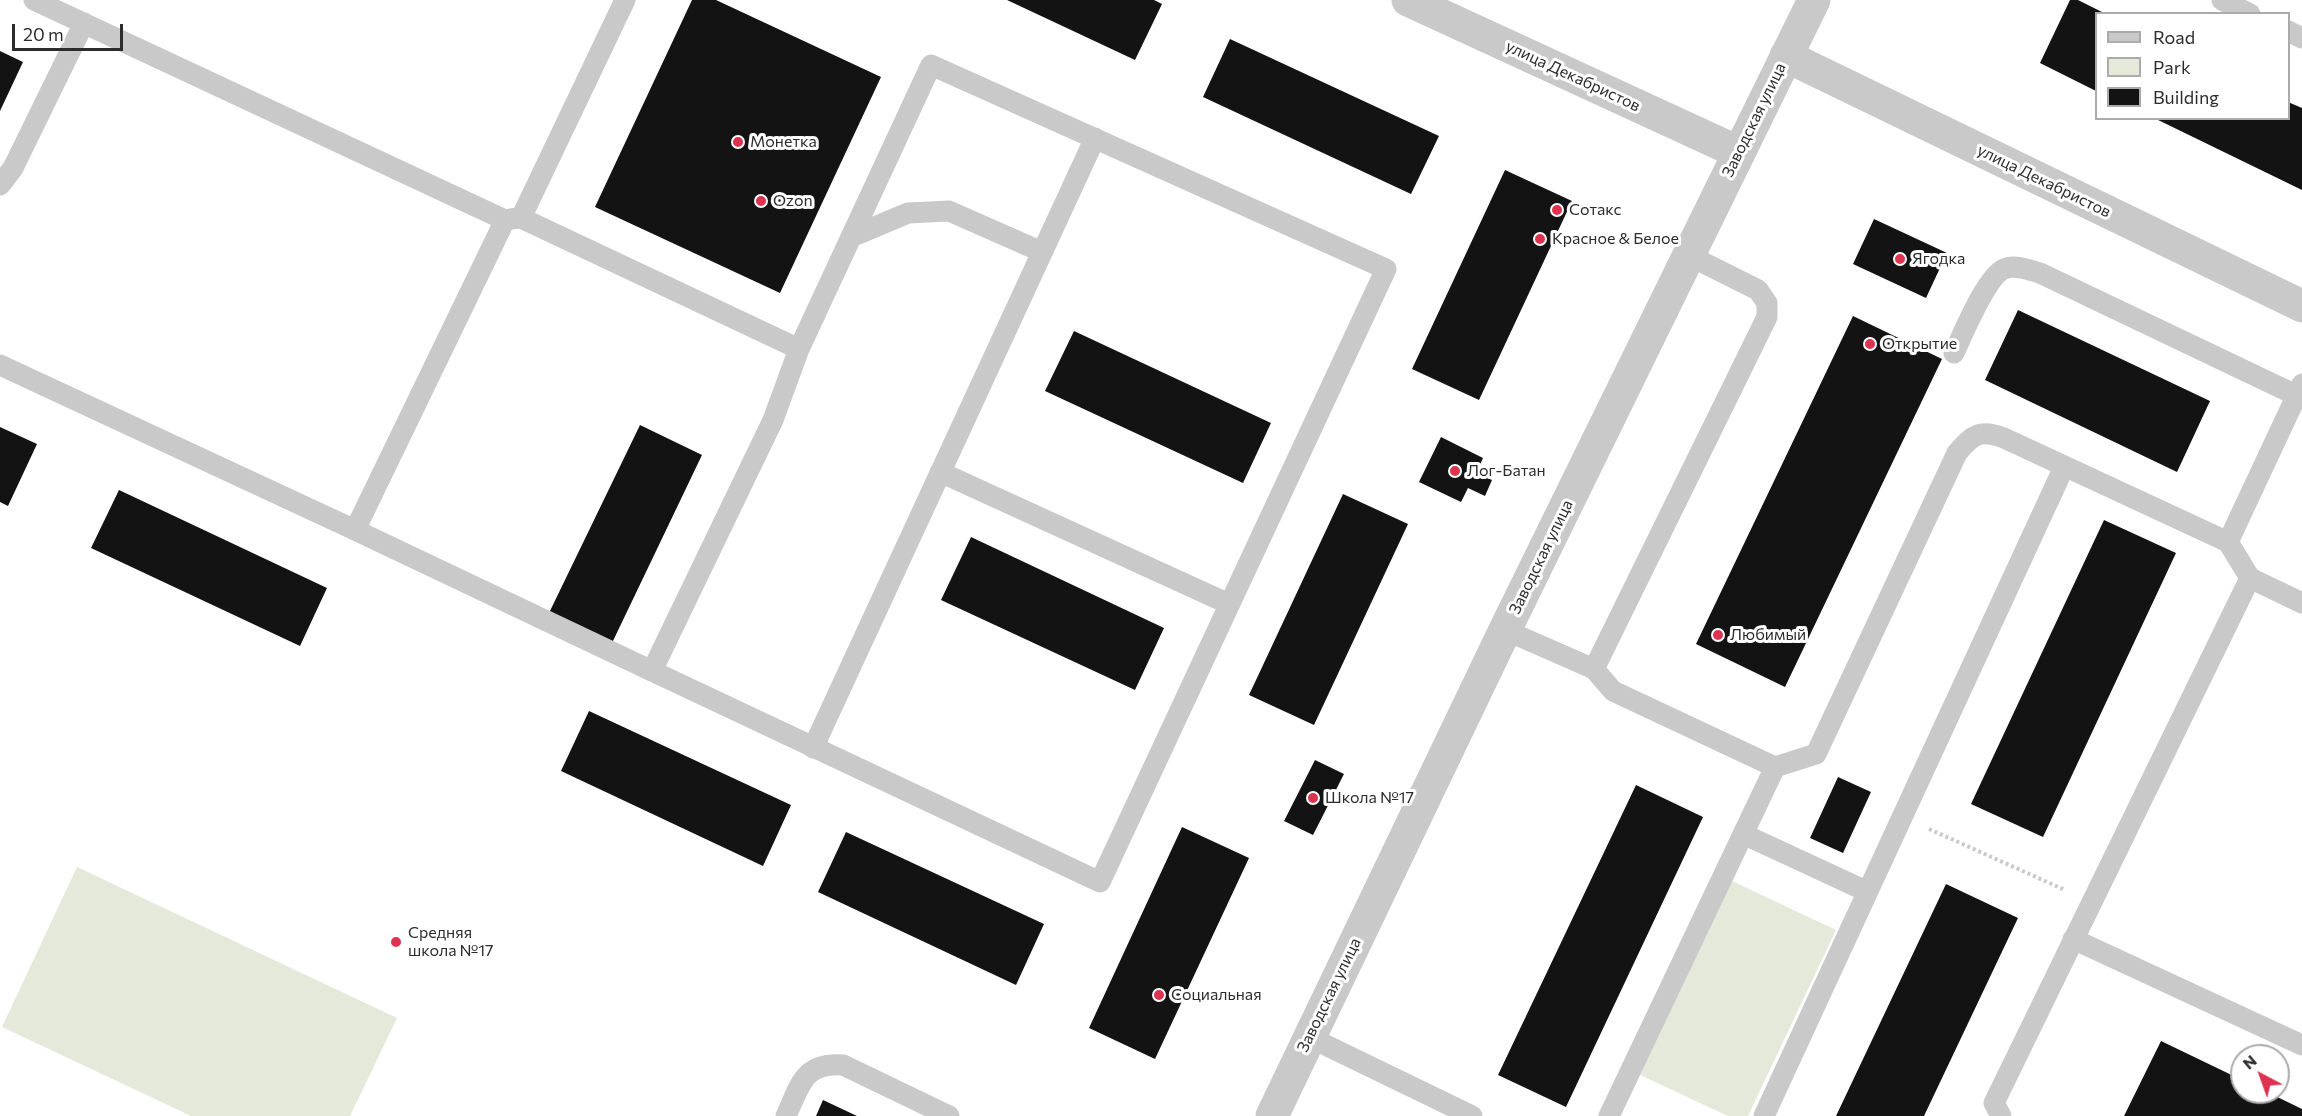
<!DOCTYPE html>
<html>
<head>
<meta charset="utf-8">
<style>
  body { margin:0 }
  #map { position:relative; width:2302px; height:1116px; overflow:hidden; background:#fff; font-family:Commissioner,sans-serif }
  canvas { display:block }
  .legend { position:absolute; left:2095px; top:12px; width:195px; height:108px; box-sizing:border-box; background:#fff; border:2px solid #ababab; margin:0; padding:8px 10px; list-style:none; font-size:18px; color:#2c2c2c }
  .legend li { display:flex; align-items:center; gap:12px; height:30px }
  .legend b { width:30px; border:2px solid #ababab }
  .north { position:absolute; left:2230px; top:1044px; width:60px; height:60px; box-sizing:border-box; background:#fff; border:2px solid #ababab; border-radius:50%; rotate:319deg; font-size:16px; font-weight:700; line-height:24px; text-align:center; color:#2c2c2c }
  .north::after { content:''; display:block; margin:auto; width:21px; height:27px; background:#de3350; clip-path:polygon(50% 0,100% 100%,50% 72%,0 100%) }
  .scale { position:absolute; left:12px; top:24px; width:111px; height:27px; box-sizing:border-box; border:3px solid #2c2c2c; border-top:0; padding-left:8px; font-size:18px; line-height:21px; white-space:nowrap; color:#2c2c2c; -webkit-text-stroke:4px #fff; paint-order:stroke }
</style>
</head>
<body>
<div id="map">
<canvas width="2302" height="1116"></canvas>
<ul class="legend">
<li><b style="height:8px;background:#c9c9c9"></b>Road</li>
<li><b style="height:16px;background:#e4e9da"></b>Park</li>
<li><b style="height:16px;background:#131313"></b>Building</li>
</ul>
<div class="north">N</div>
<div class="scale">20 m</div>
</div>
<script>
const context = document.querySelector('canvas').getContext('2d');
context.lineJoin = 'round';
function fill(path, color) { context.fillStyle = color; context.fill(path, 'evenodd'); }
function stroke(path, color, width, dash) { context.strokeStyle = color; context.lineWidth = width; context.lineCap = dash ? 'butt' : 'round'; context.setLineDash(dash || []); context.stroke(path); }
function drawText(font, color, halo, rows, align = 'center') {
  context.font = font + ' Commissioner,sans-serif'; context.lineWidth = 6; context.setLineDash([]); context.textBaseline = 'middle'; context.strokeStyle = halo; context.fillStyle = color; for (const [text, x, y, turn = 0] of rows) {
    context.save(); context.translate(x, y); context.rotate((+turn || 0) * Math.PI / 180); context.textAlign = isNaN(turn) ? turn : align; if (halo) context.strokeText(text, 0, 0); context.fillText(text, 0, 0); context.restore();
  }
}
fill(new Path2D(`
  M77,867L397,1018L350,1116H191L2,1027Z
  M1732,881L1836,930L1748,1116H1728L1640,1075Z`), '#e4e9da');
fill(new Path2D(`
  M692,0H716L881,77L780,293L595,207Z
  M1007,0H1154L1162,4L1135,60Z
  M2070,0H2078L2106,14H2096V91L2040,63Z
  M1230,39L1439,136L1411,194L1203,97Z
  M0,51L23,62L0,111Z
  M2288,102L2302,108V190L2154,118H2288Z
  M1505,170L1572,201L1479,400L1412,369Z
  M1874,219L1947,253L1926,298L1853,264Z
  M2018,310L2210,401L2177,472L1985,380Z
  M1853,316L1942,359L1785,687L1696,644Z
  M1074,331L1271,423L1243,483L1045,391Z
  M640,425L702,455L612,643L549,613Z
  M0,427L37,444L8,506L0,502Z
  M1441,437L1483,458L1476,473L1492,480L1485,496L1468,488L1461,502L1419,482Z
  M119,490L327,588L300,646L91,548Z
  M1343,494L1408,524L1314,725L1249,695Z
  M2104,520L2176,553L2043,837L1971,804Z
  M971,537L1164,628L1135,690L941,600Z
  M589,711L791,805L763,866L561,771Z
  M1315,760L1344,774L1313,835L1284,821Z
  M1838,777L1871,792L1843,853L1810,838Z
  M1636,785L1703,817L1566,1107L1498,1075Z
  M1182,827L1249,858L1155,1059L1089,1028Z
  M846,832L1044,924L1016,985L818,892Z
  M1946,884L2018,918L1924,1116H1836Z
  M2161,1041L2242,1080V1092H2267L2302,1109V1116H2124Z
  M823,1100L857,1116H816Z`), '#131313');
stroke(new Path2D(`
  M1929,829L2065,890`), '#c9c9c9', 4, [3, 3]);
stroke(new Path2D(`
  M34,0L505,220L518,218
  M625,0L521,218L799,349L931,65L1386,269L1100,882L652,671L773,420L799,349
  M2222,0L2250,14
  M2288,31L2302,38
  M0,185L13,168L84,23
  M851,237L908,213L949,211L1042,252
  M1954,353C1963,334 1986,277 2004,269C2014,264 2030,270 2040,273L2302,398
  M0,365L355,530L505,220
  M940,472L1229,604
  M355,530L652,671
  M2250,578L2302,603
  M1505,630L1594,669L1613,691L1775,767L1816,754L1957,453C1973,434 1980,429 2004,438L2228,542
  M1594,669L1767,317V303L1758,290L1688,255
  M813,748L1095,138
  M1743,834L1866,891
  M2073,939L2302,1045
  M1309,1037L1472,1116
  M786,1116C800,1086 803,1062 843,1065L949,1116
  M1609,1116L1775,767
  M1764,1116L2064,467
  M2001,1116L1994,1103L2250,578L2228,542L2302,384`), '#c9c9c9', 21);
stroke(new Path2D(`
  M1408,0L1738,152
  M1786,56L2302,306`), '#c9c9c9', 33);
stroke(new Path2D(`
  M1272,1116L1505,630L1814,0`), '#c9c9c9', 33);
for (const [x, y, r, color] of [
  [738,142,6,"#de3350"],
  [761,201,6,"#de3350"],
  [1557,210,6,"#de3350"],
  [1540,239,6,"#de3350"],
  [1900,259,6,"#de3350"],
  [1870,344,6,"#de3350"],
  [1455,471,6,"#de3350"],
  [1718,635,6,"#de3350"],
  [1313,798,6,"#de3350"],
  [396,942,6,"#de3350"],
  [1159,995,6,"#de3350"]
]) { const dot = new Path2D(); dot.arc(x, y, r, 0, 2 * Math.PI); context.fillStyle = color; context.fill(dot); stroke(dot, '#fff', 2); }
drawText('16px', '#2c2c2c', '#fff', [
  ["улица Декабристов",1573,76,25],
  ["Заводская улица",1754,120,-64],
  ["улица Декабристов",2044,181,26],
  ["Заводская улица",1541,557,-64],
  ["Заводская улица",1329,995,-64]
]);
drawText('16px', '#2c2c2c', '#fff', [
  ["Монетка",750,142],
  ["Ozon",773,201],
  ["Сотакс",1569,210],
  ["Красное & Белое",1552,239],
  ["Ягодка",1912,259],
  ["Открытие",1882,344],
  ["Лог-Батан",1467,471],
  ["Любимый",1730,635],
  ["Школа №17",1325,798],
  ["Средняя",408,933],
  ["школа №17",408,951],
  ["Социальная",1171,995]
], 'left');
</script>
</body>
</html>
